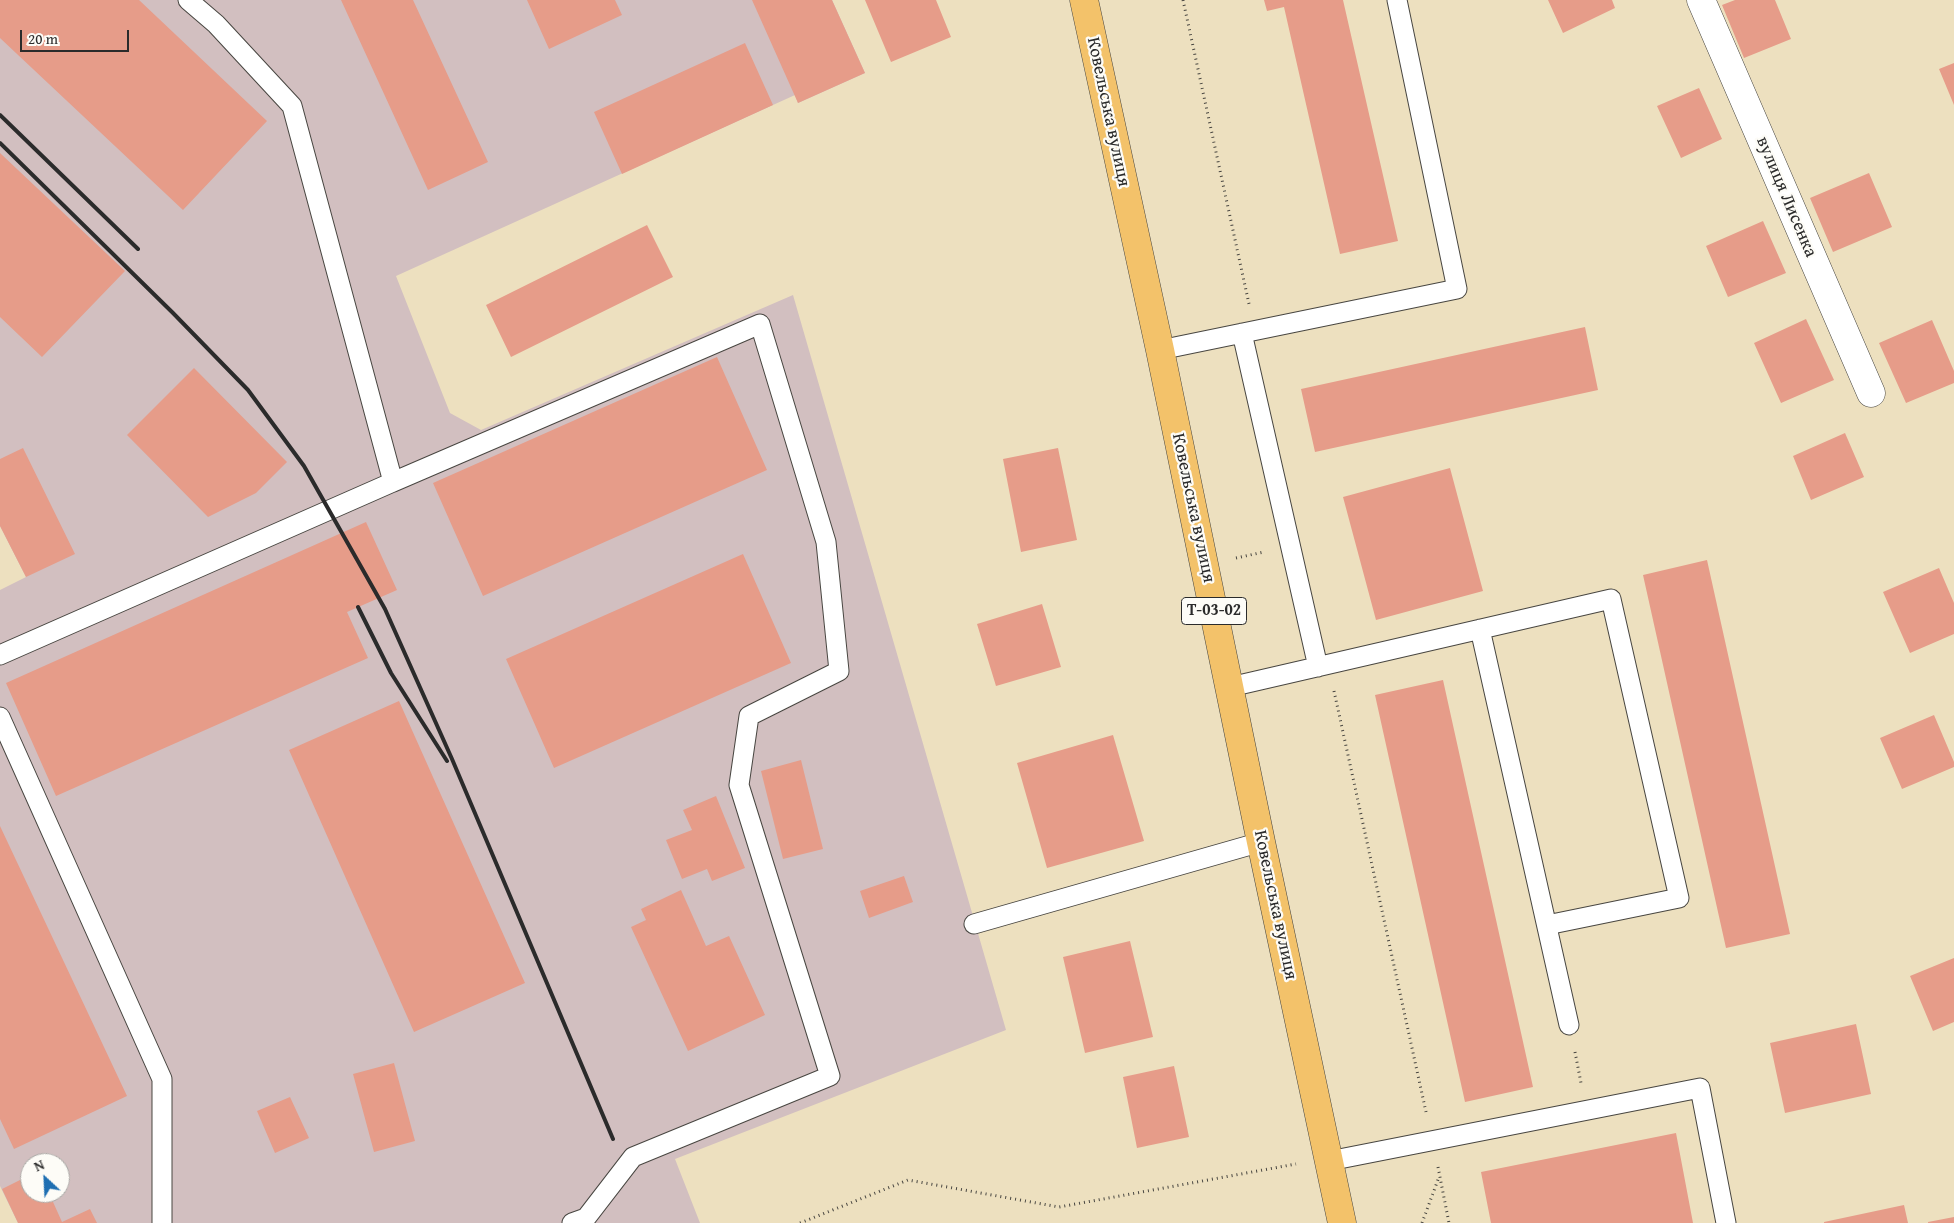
<!DOCTYPE html>
<html>
<head>
<meta charset="utf-8">
<style>
  body { margin:0 }
  #map { position:relative; width:1954px; height:1223px; overflow:hidden; background:#ede0bf; font-family:"Gentium Book Plus",serif }
  canvas { display:block }
  .north { position:absolute; left:20px; top:1153px; width:50px; height:50px; box-sizing:border-box; background:#fdfcf7; border:1px solid #a9a8a5; border-radius:50%; rotate:335deg; font-size:14px; font-weight:700; line-height:20px; text-align:center; color:#2b2b2b }
  .north::after { content:''; display:block; margin:auto; width:18px; height:22px; background:#1f6fb2; clip-path:polygon(50% 0,100% 100%,50% 72%,0 100%) }
  .scale { position:absolute; left:20px; top:30px; width:109px; height:22px; box-sizing:border-box; border:2px solid #2b2b2b; border-top:0; padding-left:6px; font-size:15px; line-height:18px; white-space:nowrap; color:#2b2b2b; -webkit-text-stroke:4px #fdfcf7; paint-order:stroke }
</style>
</head>
<body>
<div id="map">
<canvas width="1954" height="1223"></canvas>
<div class="north">N</div>
<div class="scale">20 m</div>
</div>
<script>
const context = document.querySelector('canvas').getContext('2d');
context.lineJoin = 'round';
function fill(path, color) { context.fillStyle = color; context.fill(path, 'evenodd'); }
function stroke(path, color, width, dash) { context.strokeStyle = color; context.lineWidth = width; context.lineCap = dash ? 'butt' : 'round'; context.setLineDash(dash || []); context.stroke(path); }
function drawText(font, color, halo, rows, align = 'center') {
  context.font = font + ' "Gentium Book Plus",serif'; context.lineWidth = 4.5; context.setLineDash([]); context.textBaseline = 'middle'; context.strokeStyle = halo; context.fillStyle = color; for (const [text, x, y, turn = 0] of rows) {
    context.save(); context.translate(x, y); context.rotate((+turn || 0) * Math.PI / 180); context.textAlign = isNaN(turn) ? turn : align; if (halo) context.strokeText(text, 0, 0); context.fillText(text, 0, 0); context.restore();
  }
}
fill(new Path2D(`
  M0,0H832L865,73L798,103L795,95L396,276L450,413L481,430L793,295L1006,1030L675,1159L700,1223H18L0,1186V590L26,577L0,526ZM30,1163H60V1193H30Z`), '#d2bfc0');
fill(new Path2D(`
  M0,0H139L267,121L183,210L0,38Z
  M341,0H413L488,162L428,190Z
  M527,0H615L622,15L549,49Z
  M752,0H832L865,73L798,103Z
  M865,0H936L951,37L891,62Z
  M1264,0H1343L1398,241L1340,254L1284,7L1267,11Z
  M1548,0H1612L1615,8L1563,33Z
  M1735,0H1775L1791,39L1744,58L1722,5Z
  M745,43L773,105L622,174L594,112Z
  M1954,63V105L1939,69Z
  M1699,88L1722,139L1681,158L1657,106Z
  M0,153L125,271L42,357L0,317Z
  M1869,173L1892,227L1833,252L1810,198Z
  M1763,221L1786,273L1728,297L1706,246Z
  M647,225L673,277L511,357L486,305Z
  M1806,319L1834,380L1781,403L1754,343Z
  M1932,320L1954,371V383L1906,403L1879,343Z
  M1585,327L1598,390L1315,452L1301,389Z
  M717,357L767,470L483,596L433,483Z
  M194,368L287,462L256,493L208,517L127,435Z
  M1845,433L1864,477L1811,500L1793,456Z
  M23,448L75,554L26,577L0,526V459Z
  M1058,448L1077,540L1021,552L1003,459Z
  M1450,468L1483,591L1376,620L1343,497Z
  M366,522L397,590L347,612L368,658L56,796L6,683Z
  M743,554L791,663L554,768L506,659Z
  M1707,560L1790,934L1726,948L1643,575Z
  M1939,568L1954,603V634L1910,653L1883,592Z
  M1042,604L1061,667L996,686L977,624Z
  M1443,680L1533,1087L1465,1102L1375,695Z
  M399,701L525,983L414,1032L289,750Z
  M1934,715L1954,762V767L1902,789L1880,738Z
  M1113,735L1144,841L1047,868L1017,763Z
  M801,760L823,849L783,859L761,771Z
  M716,796L745,868L712,881L707,869L682,879L666,840L692,830L683,810Z
  M0,826L127,1096L14,1149L0,1119Z
  M904,876L913,902L869,918L860,891Z
  M681,890L706,946L729,936L765,1015L688,1051L631,927L646,920L641,909Z
  M1130,941L1153,1037L1085,1053L1063,957Z
  M1954,958V1022L1933,1031L1910,976Z
  M1856,1024L1871,1094L1785,1113L1770,1043Z
  M394,1063L415,1141L374,1152L353,1074Z
  M1174,1066L1189,1137L1137,1148L1123,1077Z
  M290,1097L309,1138L275,1153L257,1111Z
  M1676,1133L1693,1223H1491L1481,1172Z
  M30,1175V1193H49L62,1222L90,1209L97,1223H18L2,1189Z
  M1904,1205L1908,1223H1824V1222Z
  M1954,1217V1223H1928V1222Z`), '#e69c89');
const lane = new Path2D(`
  M1242,333L1318,667
  M1160,350L1457,289L1397,0
  M393,482L760,324L826,542L839,671L749,716L739,785L830,1076L633,1157L586,1218L572,1223
  M1480,629L1569,1025
  M0,655L393,482L292,106L216,24L188,0
  M1230,687L1611,599L1679,898L1547,925
  M0,717L162,1079V1223
  M974,924L1261,842
  M1329,1161L1700,1088L1726,1223`);
const street = new Path2D(`
  M1701,0L1871,393`);
const primary = new Path2D(`
  M1084,0L1160,350L1261,842L1342,1223`);
stroke(lane, '#484641', 21);
stroke(street, '#484641', 29);
stroke(primary, '#484641', 29);
stroke(new Path2D(`
  M1183,0L1249,304
  M1236,558L1264,552
  M1334,691L1426,1112
  M1575,1052L1581,1083
  M1438,1167L1449,1223
  M800,1223L908,1180L1059,1207L1296,1164
  M1422,1223L1439,1177`), '#484641', 3, [1, 4]);
stroke(lane, '#fff', 19);
stroke(street, '#fff', 28);
stroke(primary, '#f3c26a', 28);
stroke(new Path2D(`
  M0,115L138,249
  M0,143L173,313L248,390L304,466L385,609L452,759L613,1139
  M358,607L391,673L447,761`), '#2b2b2b', 4);
for (const [x, y, w] of [
  [1214,611,65]
]) { const box = new Path2D(); box.roundRect(x - w / 2, y - 13.5, w, 27, 4); context.fillStyle = '#fdfcf7'; context.fill(box); stroke(box, '#2b2b2b', 1); }
drawText('bold 16px', '#2b2b2b', null, [
  ["Т-03-02",1214,611]
]);
drawText('18px', '#2b2b2b', '#fdfcf7', [
  ["Ковельська вулиця",1108,112,78],
  ["вулиця Лисенка",1786,197,67],
  ["Ковельська вулиця",1193,508,78],
  ["Ковельська вулиця",1275,905,78]
]);
</script>
</body>
</html>
